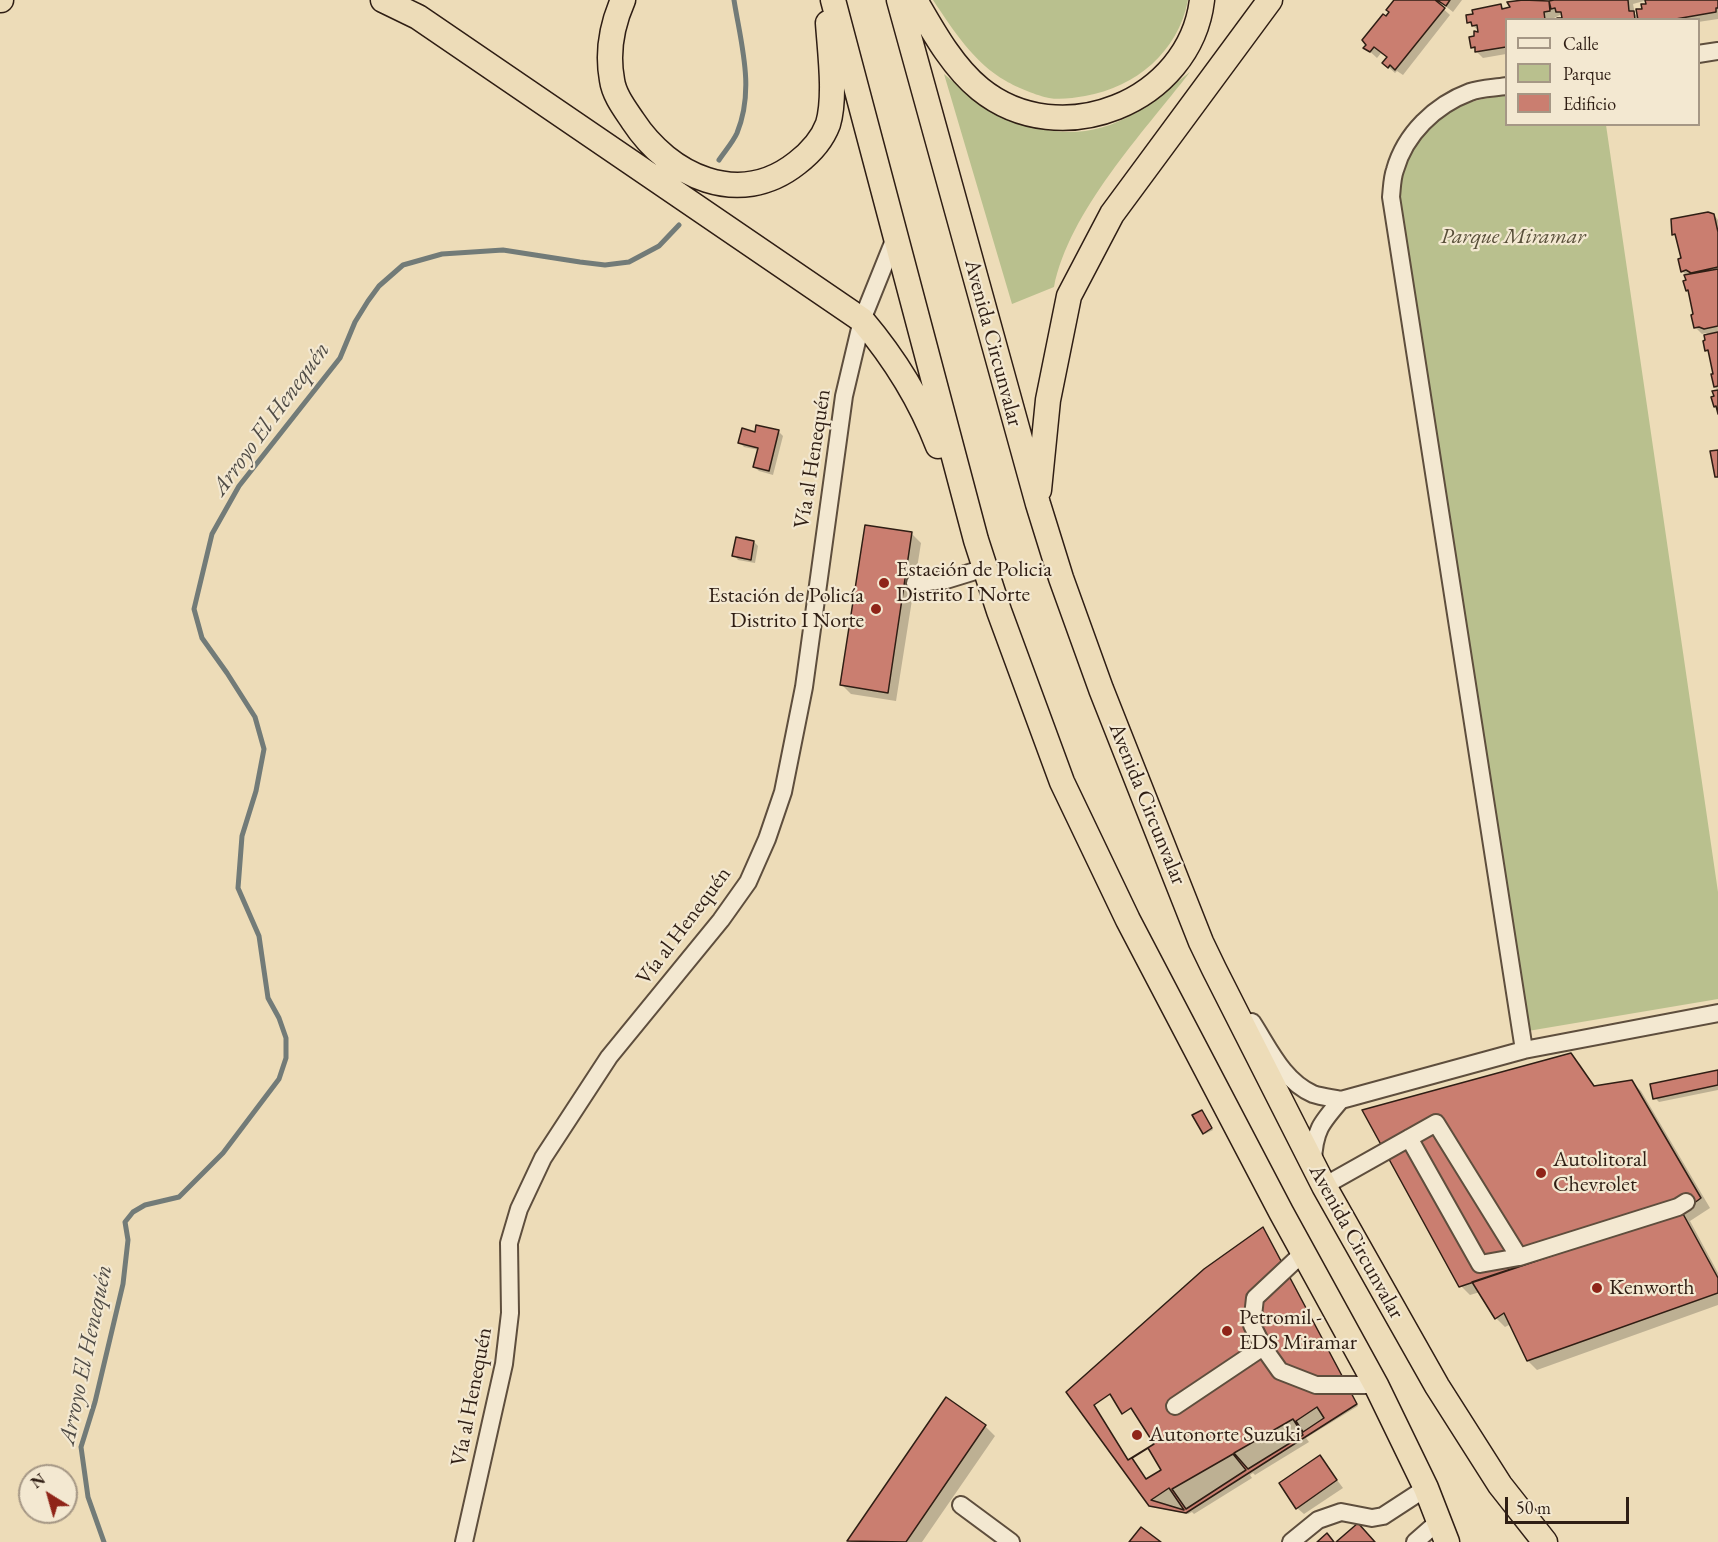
<!DOCTYPE html>
<html>
<head>
<meta charset="utf-8">
<style>
  body { margin:0 }
  #map { position:relative; width:1718px; height:1542px; overflow:hidden; background:#eddcb8; font-family:"EB Garamond",serif }
  canvas { display:block }
  .legend { position:absolute; left:1505px; top:18px; width:195px; height:108px; box-sizing:border-box; background:#f3e8d1; border:2px solid #a59785; margin:0; padding:8px 10px; list-style:none; font-size:18px; color:#2f1e14 }
  .legend li { display:flex; align-items:center; gap:12px; height:30px }
  .legend b { width:30px; border:2px solid #a59785 }
  .north { position:absolute; left:18px; top:1464px; width:60px; height:60px; box-sizing:border-box; background:#f3e8d1; border:2px solid #a59785; border-radius:50%; rotate:323deg; font-size:16px; font-weight:700; line-height:24px; text-align:center; color:#2f1e14 }
  .north::after { content:''; display:block; margin:auto; width:21px; height:27px; background:#8f2418; clip-path:polygon(50% 0,100% 100%,50% 72%,0 100%) }
  .scale { position:absolute; left:1505px; top:1497px; width:124px; height:27px; box-sizing:border-box; border:3px solid #2f1e14; border-top:0; padding-left:8px; font-size:18px; line-height:21px; white-space:nowrap; color:#2f1e14; -webkit-text-stroke:4px #f3e8d1; paint-order:stroke }
</style>
</head>
<body>
<div id="map">
<canvas width="1718" height="1542"></canvas>
<ul class="legend">
<li><b style="height:8px;background:#f3e8d1"></b>Calle</li>
<li><b style="height:16px;background:#b9c08e"></b>Parque</li>
<li><b style="height:16px;background:#ca7e70"></b>Edificio</li>
</ul>
<div class="north">N</div>
<div class="scale">50 m</div>
</div>
<script>
const context = document.querySelector('canvas').getContext('2d');
context.lineJoin = 'round';
function fill(path, color) { context.fillStyle = color; context.fill(path, 'evenodd'); }
function stroke(path, color, width, dash) { context.strokeStyle = color; context.lineWidth = width; context.lineCap = dash ? 'butt' : 'round'; context.setLineDash(dash || []); context.stroke(path); }
function drawText(font, color, halo, rows, align = 'center') {
  context.font = font + ' "EB Garamond",serif'; context.lineWidth = 4.5; context.setLineDash([]); context.textBaseline = 'middle'; context.strokeStyle = halo; context.fillStyle = color; for (const [text, x, y, turn = 0] of rows) {
    context.save(); context.translate(x, y); context.rotate((+turn || 0) * Math.PI / 180); context.textAlign = isNaN(turn) ? turn : align; if (halo) context.strokeText(text, 0, 0); context.fillText(text, 0, 0); context.restore();
  }
}
fill(new Path2D(`
  M933,0H1188C1178,52 1136,87 1085,96C1073,98 1060,100 1049,98C1038,96 1016,87 1006,81C974,63 953,30 933,0Z
  M1190,72C1143,133 1069,211 1054,287L1012,304L944,74C1000,121 1064,155 1135,113C1154,101 1172,86 1190,72Z
  M1506,95V124L1606,125L1718,892V999L1528,1031L1397,199C1398,192 1398,184 1399,176C1407,140 1441,111 1475,101C1485,98 1496,97 1506,95Z`), '#b9c08e');
fill(new Path2D(`
  M1396,0H1462L1453,12L1439,1L1437,3L1450,15L1403,75L1397,71L1395,73L1384,63L1388,58L1381,53L1377,58L1365,47L1386,18Z
  M1534,0H1543L1546,3L1558,0H1718V19L1698,22V20H1565L1560,15L1550,20H1506V54L1483,58L1472,47L1482,34L1469,22L1501,6L1505,10L1512,9L1509,4ZM1644,1L1649,6L1643,10L1639,18L1635,14L1633,4Z
  M1714,215L1718,220V390L1715,387V375L1710,354L1707,350L1712,335L1706,333L1702,334L1695,327V315L1690,294L1687,290V276L1682,271V259L1677,238L1674,234Z
  M757,426L779,432L783,436L773,475L759,471L754,467L759,450L744,447L740,443L756,433Z
  M912,534L921,543L896,701L851,694L842,685Z
  M754,542L758,546L755,563L738,560L734,555Z
  M1571,1055L1580,1064L1596,1088L1631,1081L1641,1091L1710,1208L1690,1221L1718,1273V1305L1537,1370L1528,1361L1511,1324L1505,1327L1496,1318L1480,1292L1470,1295L1461,1286Z
  M1718,1072V1090L1659,1102L1655,1098Z
  M1202,1111L1213,1130L1205,1134L1204,1133Z
  M1263,1229L1358,1406L1306,1438L1309,1442L1255,1475L1253,1473L1250,1475L1252,1478L1194,1514L1192,1512L1188,1514L1153,1507L1151,1505Z
  M946,1399L985,1426L995,1436L922,1542H851L849,1540Z
  M1320,1457L1343,1488L1304,1514L1297,1508Z`), '#0003');
stroke(new Path2D(`
  M719,160C725,151 733,142 737,133C755,89 741,44 734,0
  M104,1542L88,1497L81,1447L95,1402L123,1284L128,1240L125,1222L133,1212L145,1205L179,1197L223,1153L279,1079L286,1058V1038L279,1018L268,998L259,936L238,888L242,836L256,791L264,749L255,717L227,673L202,638L194,609L212,534L239,486L340,358L355,322L368,301L379,286L403,265L442,254L503,250L580,262L605,265L629,262L659,246L679,225`), '#727b78', 5);
const building = new Path2D(`
  M1394,0H1435L1445,8L1395,70L1390,65L1388,68L1382,63L1387,57L1374,47L1370,52L1363,48L1366,45L1362,40L1383,14L1386,16L1389,12L1386,10Z
  M1437,0H1450L1446,6Z
  M1523,0L1549,1L1550,11L1544,12L1545,20H1506V47L1475,52V47L1471,48L1469,37L1474,36V31L1478,32L1477,25L1472,26L1471,22L1467,23L1466,15L1473,14L1472,10L1501,4L1502,9L1510,7L1507,2Z
  M1554,0H1628L1629,11H1634L1635,20H1557V18H1562L1561,12H1556L1555,8L1551,9L1549,1Z
  M1645,0H1718V8H1716V12L1670,20H1638L1636,9H1642L1641,4H1646Z
  M1708,212L1714,214L1718,232V267L1691,273L1686,270L1681,272L1678,259L1681,258L1675,234L1672,235L1671,219Z
  M1718,269V326L1704,329L1699,327L1694,328L1691,315L1693,314L1688,290L1686,291L1683,281L1686,280L1684,275Z
  M1718,332V386L1714,387L1711,374H1713L1708,350L1705,351L1703,341L1705,340L1704,335Z
  M1718,390V414L1716,406L1714,407L1711,397L1714,396L1712,391Z
  M756,425L779,430L769,471L753,467L758,448L738,443L742,428L755,432Z
  M1718,450V477H1715L1710,451Z
  M865,525L912,532L888,693L840,685Z
  M736,537L754,541L751,560L732,556Z
  M1571,1053L1594,1086L1632,1080L1701,1198L1682,1212L1459,1287L1362,1110Z
  M1718,1070V1085L1653,1099L1650,1084Z
  M1202,1110L1212,1128L1203,1134L1192,1115Z
  M1682,1212L1718,1278V1293L1527,1361L1504,1313L1495,1319L1472,1282Z
  M1263,1227L1357,1404L1186,1513L1149,1506L1066,1392L1204,1269Z
  M1110,1394L1122,1414L1131,1408L1154,1444L1128,1460L1094,1405Z
  M946,1397L986,1425L906,1542L847,1541Z
  M1317,1407L1324,1418L1303,1432L1296,1421Z
  M1293,1419L1303,1435L1248,1469L1234,1453Z
  M1148,1448L1161,1470L1146,1479L1132,1458Z
  M1233,1454L1246,1470L1186,1509L1172,1489Z
  M1320,1455L1337,1480L1296,1509L1279,1483Z
  M1169,1488L1184,1510L1151,1500Z
  M1358,1523L1375,1542H1336Z
  M1141,1527L1161,1542H1129Z
  M1327,1533L1334,1542H1317Z`);
fill(building, '#ca7e70');
stroke(building, '#2f1e14', 1.5);
const minor = new Path2D(`
  M1698,54L1718,51
  M1506,86C1495,88 1481,88 1470,92C1435,105 1405,134 1395,170C1392,178 1392,188 1391,197L1524,1050
  M915,583L946,580L985,568
  M1252,1022C1269,1048 1283,1081 1313,1094C1322,1097 1332,1098 1341,1100L1524,1050L1718,1013
  M1313,1162C1314,1131 1321,1123 1341,1100
  M1324,1186L1436,1123L1519,1257L1480,1264L1409,1138
  M1303,1253L1255,1298L1252,1325L1263,1347L1280,1371L1316,1385H1376
  M1519,1257L1678,1207L1686,1202
  M1175,1406L1263,1347
  M961,1505L1011,1542
  M464,1542L504,1364L510,1313L509,1243L519,1209L543,1158L609,1057L721,920L748,882L767,839L783,792L804,687L844,396L862,320L895,238
  M1291,1542L1318,1520L1341,1512L1372,1518L1383,1516L1426,1488
  M1415,1542L1439,1521`);
const highway = new Path2D(`
  M0,0H1
  M383,0L418,17L862,320C895,359 920,399 938,446
  M623,0C612,25 607,53 612,80C614,95 625,109 633,121C669,176 739,209 797,163C810,153 822,140 828,124C836,97 830,52 828,23
  M833,0L976,540L999,611L1062,782L1128,920L1281,1212L1376,1385L1426,1488L1447,1542
  M899,0L1038,504L1061,578L1101,689L1201,942L1214,969L1324,1186L1437,1386L1500,1485L1545,1542
  M915,0C933,31 952,66 980,89C1060,154 1190,102 1202,0
  M1039,490L1048,400L1069,296L1112,214L1270,0`);
stroke(minor, '#5e4e3d', 20);
stroke(highway, '#2f1e14', 27);
stroke(minor, '#f3e8d1', 16);
stroke(highway, '#eddcb8', 24);
for (const [x, y, r, color] of [
  [884,583,6,"#8f2418"],
  [876,609,6,"#8f2418"],
  [1541,1173,6,"#8f2418"],
  [1597,1288,6,"#8f2418"],
  [1227,1331,6,"#8f2418"],
  [1137,1435,6,"#8f2418"]
]) { const dot = new Path2D(); dot.arc(x, y, r, 0, 2 * Math.PI); context.fillStyle = color; context.fill(dot); stroke(dot, '#f3e8d1', 2); }
drawText('italic 22px', '#584f39', '#f3e8d1', [
  ["Parque Miramar",1513,237]
]);
drawText('22px', '#2f1e14', '#f3e8d1', [
  ["Avenida Circunvalar",993,343,75],
  ["Vía al Henequén",813,459,-81],
  ["Avenida Circunvalar",1147,804,68],
  ["Vía al Henequén",684,926,-53],
  ["Avenida Circunvalar",1356,1242,61],
  ["Vía al Henequén",472,1397,-79]
]);
drawText('22px', '#2f1e14', '#f3e8d1', [
  ["Estación de Policia",896,570],
  ["Distrito I Norte",896,595],
  ["Estación de Policía",864,596,"right"],
  ["Distrito I Norte",864,621,"right"],
  ["Autolitoral",1553,1160],
  ["Chevrolet",1553,1185],
  ["Kenworth",1609,1288],
  ["Petromil -",1239,1318],
  ["EDS Miramar",1239,1343],
  ["Autonorte Suzuki",1149,1435]
], 'left');
drawText('italic 24px', '#504c46', '#f3e8d1', [
  ["Arroyo El Henequén",271,419,-54],
  ["Arroyo El Henequén",86,1355,-78]
]);
</script>
</body>
</html>
